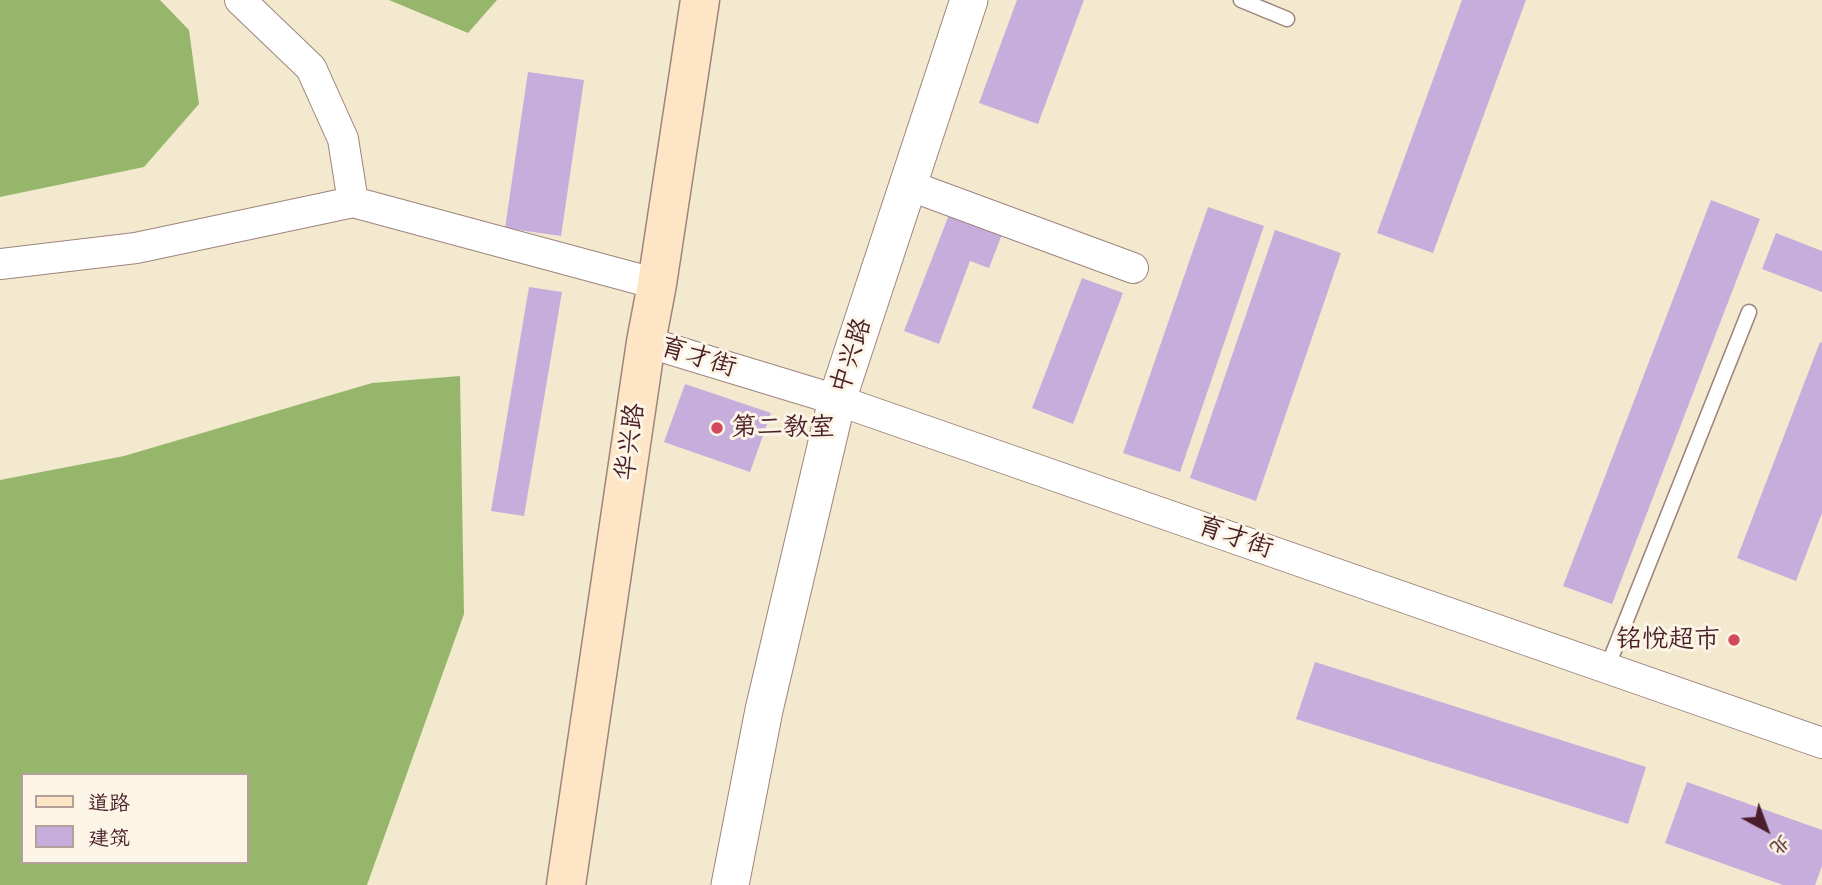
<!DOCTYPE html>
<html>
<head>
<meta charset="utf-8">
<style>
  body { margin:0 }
  #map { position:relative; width:1822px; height:885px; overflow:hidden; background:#f2e9cf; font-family:Itim,"LXGW WenKai TC",sans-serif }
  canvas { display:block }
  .legend { position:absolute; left:21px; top:773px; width:228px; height:91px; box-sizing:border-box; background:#fcf5e5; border:2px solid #b59f9b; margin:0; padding:9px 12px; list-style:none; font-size:21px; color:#4a1f2b }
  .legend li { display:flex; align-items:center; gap:14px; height:35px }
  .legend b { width:35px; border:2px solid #b59f9b }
  .north { position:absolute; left:1731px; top:794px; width:70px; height:70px; -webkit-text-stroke:5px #fcf5e5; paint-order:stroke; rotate:139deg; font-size:19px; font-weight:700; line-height:28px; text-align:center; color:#4a1f2b }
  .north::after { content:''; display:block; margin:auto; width:24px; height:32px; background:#4a1f2b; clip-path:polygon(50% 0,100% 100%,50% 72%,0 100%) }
</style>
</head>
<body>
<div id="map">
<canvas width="1822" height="885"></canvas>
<ul class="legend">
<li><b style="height:9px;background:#fde5c5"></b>道路</li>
<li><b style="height:19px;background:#c6addc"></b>建筑</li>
</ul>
<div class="north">北</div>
</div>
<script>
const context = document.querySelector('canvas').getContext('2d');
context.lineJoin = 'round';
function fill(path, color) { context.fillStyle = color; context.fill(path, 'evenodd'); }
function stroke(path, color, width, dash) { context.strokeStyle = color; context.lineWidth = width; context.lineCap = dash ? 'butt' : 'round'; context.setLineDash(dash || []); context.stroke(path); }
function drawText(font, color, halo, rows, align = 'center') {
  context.font = font + ' Itim,"LXGW WenKai TC",sans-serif'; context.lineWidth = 6; context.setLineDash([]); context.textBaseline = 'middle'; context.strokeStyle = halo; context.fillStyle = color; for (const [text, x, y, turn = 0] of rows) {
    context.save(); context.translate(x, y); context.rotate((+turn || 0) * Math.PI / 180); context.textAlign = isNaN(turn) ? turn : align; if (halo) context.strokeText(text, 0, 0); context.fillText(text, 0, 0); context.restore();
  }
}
fill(new Path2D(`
  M0,0H160L189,30L199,104L144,167L0,197Z
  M389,0H497L468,33Z
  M460,376L464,614L367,885H0V480L124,456L372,383ZM23,775H247V862H23Z`), '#96b76b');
fill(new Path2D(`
  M1017,0H1084L1038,124L979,103Z
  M1462,0H1526L1433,253L1377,233Z
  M528,72L584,80L561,236L505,228Z
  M1711,200L1760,219L1612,604L1563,586Z
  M1208,207L1264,226L1180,472L1123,453Z
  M950,212L1003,232L989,268L970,261L939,344L904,331Z
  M1275,230L1341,253L1256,501L1190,478Z
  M1776,233L1822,251V292L1762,269Z
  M1082,278L1123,293L1073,424L1032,408Z
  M529,287L562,292L524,516L491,511Z
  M1820,342L1822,343V513L1796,581L1737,558Z
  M685,384L771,413L750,472L664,442Z
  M1315,662L1646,767L1628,824L1296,719Z
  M1687,782L1822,830V866L1815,885H1783L1665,843Z`), '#c6addc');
const service = new Path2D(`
  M1241,0L1287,19
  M1607,668L1749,312`);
const minor = new Path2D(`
  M240,0L311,68L343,139L353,202
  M908,185L1133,268
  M0,264L136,248L353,202L657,284
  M646,342L837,400L1822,743`);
const tertiary = new Path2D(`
  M730,885L764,710L837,400L969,0`);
const secondary = new Path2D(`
  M566,885L646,342L657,284L700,0`);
stroke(service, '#9e847d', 17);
stroke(minor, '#9e847d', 32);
stroke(tertiary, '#9e847d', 39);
stroke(secondary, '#9e847d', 41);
stroke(service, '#fff', 14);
stroke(minor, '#fff', 30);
stroke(tertiary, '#fff', 37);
stroke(secondary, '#fde5c5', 38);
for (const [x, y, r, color] of [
  [717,428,7,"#d1495b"],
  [1734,640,7,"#d1495b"]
]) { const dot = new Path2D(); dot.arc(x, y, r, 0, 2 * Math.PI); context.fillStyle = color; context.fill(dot); stroke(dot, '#fcf5e5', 2.5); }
drawText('26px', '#4a1f2b', '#fcf5e5', [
  ["中兴路",852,356,-72],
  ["育才街",698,358,17],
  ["华兴路",631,442,-82],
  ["育才街",1235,538,19]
]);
drawText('26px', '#4a1f2b', '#fcf5e5', [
  ["第二教室",731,428],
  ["铭悦超市",1720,640,"right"]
], 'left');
</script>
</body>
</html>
